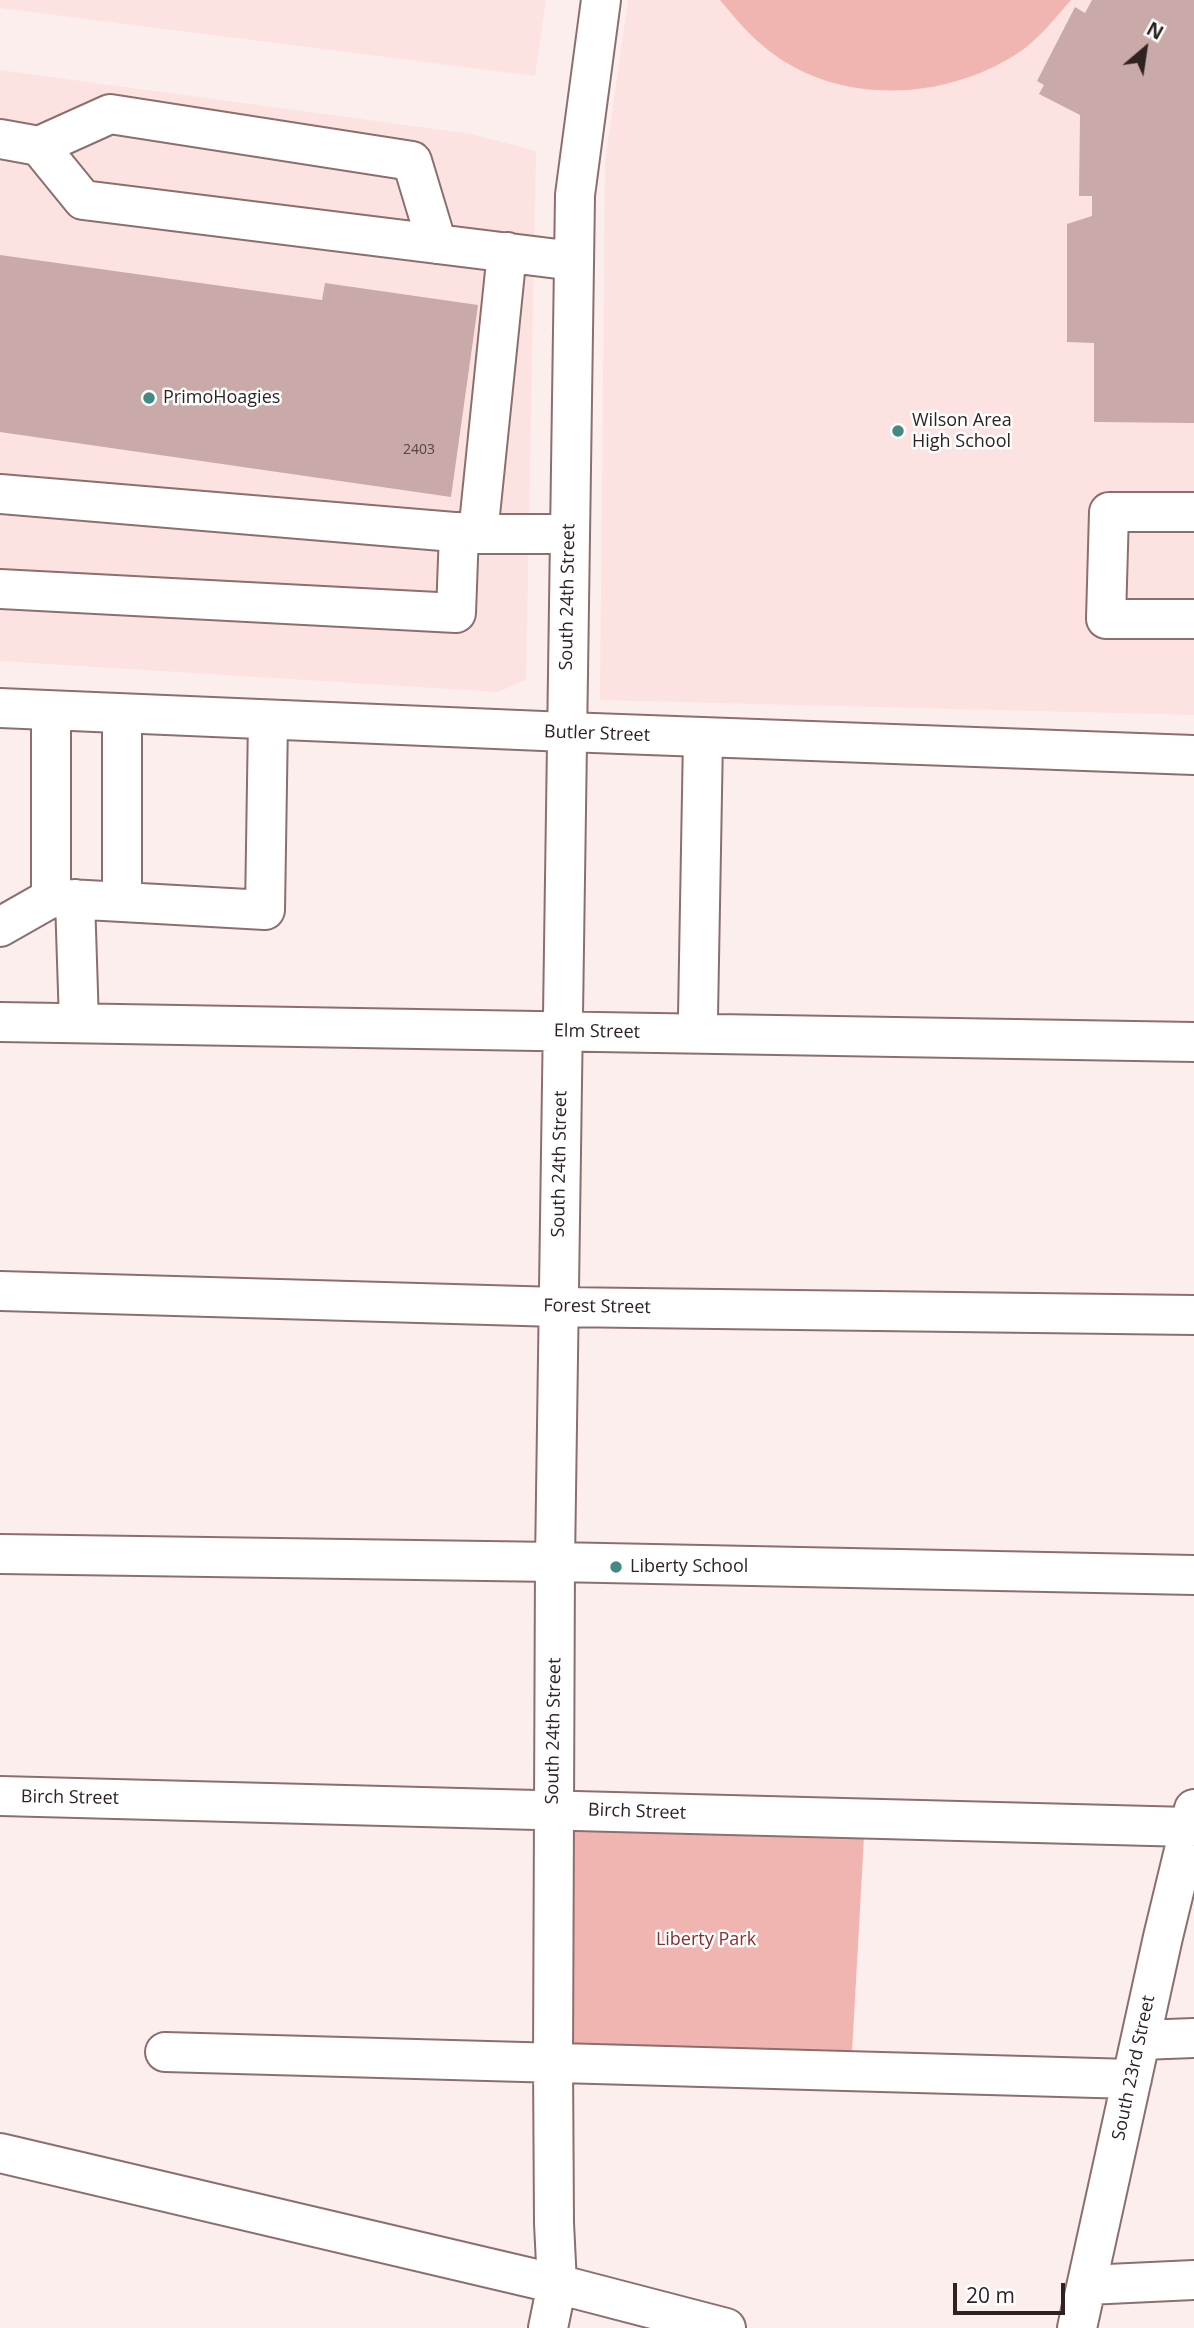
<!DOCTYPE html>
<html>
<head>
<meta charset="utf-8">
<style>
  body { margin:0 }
  #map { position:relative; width:1194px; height:2328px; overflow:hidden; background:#fceeed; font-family:"Open Sans",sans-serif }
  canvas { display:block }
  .north { position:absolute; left:1110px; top:14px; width:70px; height:70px; -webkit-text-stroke:5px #fff; paint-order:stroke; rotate:29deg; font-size:19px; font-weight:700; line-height:28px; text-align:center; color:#2f2322 }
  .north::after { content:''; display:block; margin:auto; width:24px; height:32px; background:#2f2322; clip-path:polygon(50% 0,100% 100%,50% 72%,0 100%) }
  .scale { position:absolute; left:953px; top:2283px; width:112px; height:32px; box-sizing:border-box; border:4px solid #2f2322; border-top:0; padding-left:9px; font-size:21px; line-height:24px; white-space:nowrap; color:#2f2322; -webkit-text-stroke:5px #fff; paint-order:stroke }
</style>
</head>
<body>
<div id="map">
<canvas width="1194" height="2328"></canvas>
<div class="north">N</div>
<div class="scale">20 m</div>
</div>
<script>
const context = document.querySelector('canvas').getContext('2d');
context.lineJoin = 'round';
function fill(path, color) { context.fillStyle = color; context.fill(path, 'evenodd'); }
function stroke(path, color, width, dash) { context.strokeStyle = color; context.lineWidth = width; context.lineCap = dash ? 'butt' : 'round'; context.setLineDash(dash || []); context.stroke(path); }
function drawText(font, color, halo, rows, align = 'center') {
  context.font = font + ' "Open Sans",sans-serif'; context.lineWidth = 5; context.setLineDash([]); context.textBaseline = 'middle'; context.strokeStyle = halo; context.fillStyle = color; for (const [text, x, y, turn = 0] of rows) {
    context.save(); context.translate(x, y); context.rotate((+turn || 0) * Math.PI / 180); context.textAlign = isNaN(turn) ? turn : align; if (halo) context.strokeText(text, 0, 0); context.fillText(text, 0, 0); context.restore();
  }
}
fill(new Path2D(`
  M0,0H546L535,76L0,8Z
  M628,0H1194V715L600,700L605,162Z
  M0,70L472,134L536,151L526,680L498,692L0,661Z`), '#fce3e1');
fill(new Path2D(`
  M720,0H1071C1055,18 1038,40 1018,53C945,101 839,106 768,50C749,35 735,18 720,0Z
  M553,1810L865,1819L851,2070L553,2062Z`), '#f1b5b1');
fill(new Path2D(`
  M1092,0H1194V423L1094,422V343L1067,342V224L1092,216V196H1079L1080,115L1039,94L1044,85L1037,81L1075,7L1085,13Z
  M0,255L322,300L325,283L478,305L451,497L0,432Z`), '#caaaa8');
const minor = new Path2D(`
  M0,139L39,146L83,200L574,261
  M39,146L110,114L412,161L437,244
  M0,494L478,534H569
  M1194,512H1109L1106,619H1194
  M478,534L507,252
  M0,589L456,613L459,532
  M51,711V898L265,910L268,720
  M75,899L79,1023
  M122,902V714
  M0,927L51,898
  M698,1016L703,738
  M0,1022L1194,1042
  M0,1291L558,1307L1194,1315
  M0,1554L555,1562L1194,1575
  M0,1796L1189,1827
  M1141,2040L1194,2038
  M165,2052L1132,2079
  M0,2153L557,2284L726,2328
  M1087,2285L1194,2280
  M548,2328L557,2284L554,2223L553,2062L555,1562L575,195L601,0
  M1077,2328L1163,1937L1194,1809`);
const major = new Path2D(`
  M0,708L566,732L1194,755`);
stroke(minor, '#8c6f6d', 42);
stroke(major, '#8c6f6d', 42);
stroke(minor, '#fff', 38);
stroke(major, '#fff', 38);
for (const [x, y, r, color] of [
  [149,398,7,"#438a82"],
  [898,431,7,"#438a82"],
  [616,1567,7,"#438a82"]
]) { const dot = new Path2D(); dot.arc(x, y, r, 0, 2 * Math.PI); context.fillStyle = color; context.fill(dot); stroke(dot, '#fff', 2.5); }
drawText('14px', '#564544', null, [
  ["2403",419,450]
]);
drawText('18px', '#2f2322', '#fff', [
  ["PrimoHoagies",163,398],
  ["Wilson Area",912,421],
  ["High School",912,442],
  ["Liberty School",630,1567]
], 'left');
drawText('18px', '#2f2322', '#fff', [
  ["South 24th Street",568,597,-89],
  ["Butler Street",597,734,2],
  ["Elm Street",597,1032,1],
  ["South 24th Street",560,1164,-89],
  ["Forest Street",597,1307,1],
  ["South 24th Street",554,1731,-89],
  ["Birch Street",70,1798,1],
  ["Birch Street",637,1812,2],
  ["South 23rd Street",1134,2068,-78]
]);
drawText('18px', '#8d2b2d', '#fff', [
  ["Liberty Park",706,1940]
]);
</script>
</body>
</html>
